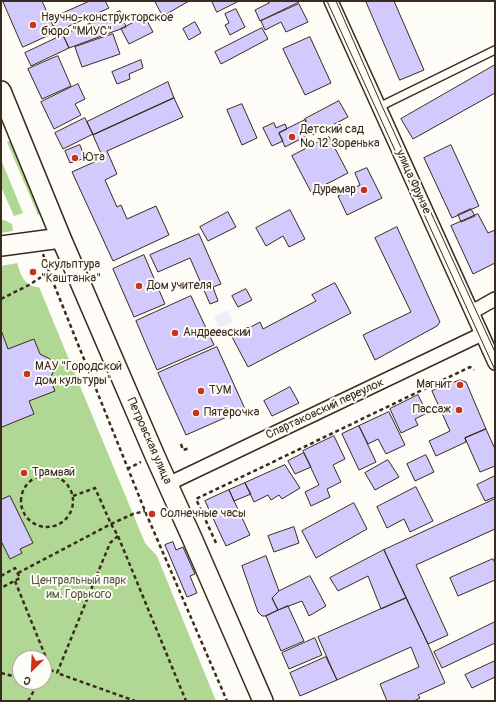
<!DOCTYPE html>
<html>
<head>
<meta charset="utf-8">
<style>
  body { margin:0 }
  #map { position:relative; width:496px; height:702px; overflow:hidden; background:#fdfcf7; font-family:Pangolin,sans-serif }
  canvas { display:block }
  .frame { position:absolute; inset:0; border:2px solid #3b2a1e; pointer-events:none }
  .north { position:absolute; left:12px; top:650px; width:40px; height:40px; box-sizing:border-box; background:#fdfcf7; border:1px solid #afa8a0; border-radius:50%; rotate:204deg; font-size:11px; font-weight:700; line-height:16px; text-align:center; color:#3b2a1e }
  .north::after { content:''; display:block; margin:auto; width:14px; height:18px; background:#c8321e; clip-path:polygon(50% 0,100% 100%,50% 72%,0 100%) }
</style>
</head>
<body>
<div id="map">
<canvas width="496" height="702"></canvas>
<div class="frame"></div>
<div class="north">С</div>
</div>
<script>
const context = document.querySelector('canvas').getContext('2d');
context.lineJoin = 'round';
function fill(path, color) { context.fillStyle = color; context.fill(path, 'evenodd'); }
function stroke(path, color, width, dash) { context.strokeStyle = color; context.lineWidth = width; context.lineCap = dash ? 'butt' : 'round'; context.setLineDash(dash || []); context.stroke(path); }
function drawText(font, color, halo, rows, align = 'center') {
  context.font = font + ' Pangolin,sans-serif'; context.lineWidth = 4; context.setLineDash([]); context.textBaseline = 'middle'; context.strokeStyle = halo; context.fillStyle = color; for (const [text, x, y, turn = 0] of rows) {
    context.save(); context.translate(x, y); context.rotate((+turn || 0) * Math.PI / 180); context.textAlign = isNaN(turn) ? turn : align; if (halo) context.strokeText(text, 0, 0); context.fillText(text, 0, 0); context.restore();
  }
}
fill(new Path2D(`
  M228,310L233,322L219,328L214,316Z`), '#f0edf8');
fill(new Path2D(`
  M14,139L45,213L38,215L7,142Z
  M1,162H2L23,213L14,216L1,187Z
  M1,220H4L12,224L13,231L1,233Z
  M17,263C21,275 24,287 39,287L145,543L157,556L216,701H1V266ZM20,658H44V682H20Z`), '#b0d894');
const building = new Path2D(`
  M3,1H42L56,32L23,47Z
  M90,1H105L109,8L56,32L50,19Z
  M155,1H189L163,16Z
  M212,1H239L217,12Z
  M267,1H299V2L260,21L255,10L269,3Z
  M366,1H394L424,70L400,80Z
  M299,4L308,22L286,32L281,22L265,30L261,21Z
  M236,9L245,27L230,35L225,25L229,23L225,14Z
  M120,11L126,27L69,48L63,35Z
  M145,17L153,32L129,44L121,29Z
  M195,22L201,33L189,40L183,29Z
  M262,28L268,39L221,64L215,52Z
  M113,34L120,54L82,67L75,47Z
  M63,35L69,48L31,66L25,53Z
  M310,37L331,83L305,95L283,49Z
  M58,56L71,86L42,99L28,69Z
  M141,60L143,68L129,74L130,79L117,84L112,72Z
  M495,65V93L413,139L401,119Z
  M168,82L174,98L93,135L87,122Z
  M78,84L85,99L75,104L81,115L54,129L41,102Z
  M174,98L183,117L107,151L117,174L105,180L117,207L121,205L127,219L156,206L169,235L113,261L72,172L103,158L93,135Z
  M339,101L348,117L313,135L305,119Z
  M242,104L257,138L242,145L227,110Z
  M85,118L93,134L63,149L55,133Z
  M305,120L312,133L285,147L279,133Z
  M274,123L276,128L285,124L287,129L279,133L283,141L272,146L263,128Z
  M329,137L348,173L311,192L292,156Z
  M80,145L85,158L70,163L65,151Z
  M451,145L479,206L452,218L424,158Z
  M367,168L382,198L347,215L338,196L360,185L355,173Z
  M471,209L475,216L461,222L458,215Z
  M290,210L305,239L289,247L283,236L266,246L256,228Z
  M228,212L236,227L208,241L200,227Z
  M478,214L488,233L495,230V263L473,274L451,226Z
  M397,227L440,322L437,326L375,360L363,335L411,312L375,238Z
  M199,234L221,284L213,287L218,301L210,304L190,258L158,272L150,255Z
  M144,255L165,304L134,317L113,269Z
  M335,283L351,313L248,367L232,337L260,322L263,329L316,301L312,295Z
  M246,289L252,300L238,307L232,296Z
  M191,296L214,345L157,370L136,321Z
  M1,330L8,349L34,339L40,354L50,359L54,370L50,379L55,391L29,401L34,414L2,427L1,425Z
  M217,347L245,409L186,435L158,373Z
  M460,380L466,382L486,429L465,438L466,442L436,456L429,441L450,431L432,391Z
  M290,387L299,403L272,416L264,401Z
  M418,395L427,413L415,419L418,425L401,433L390,409Z
  M389,412L405,445L386,454L378,439L368,444L359,426Z
  M359,426L376,462L359,470L342,434Z
  M486,429L495,449V466L480,472L465,438Z
  M334,436L345,459L333,465L341,482L327,489L330,497L311,506L305,492L319,485L303,451Z
  M304,453L311,467L295,474L288,461Z
  M426,455L434,472L415,481L407,464Z
  M388,460L399,477L375,490L365,473Z
  M285,465L300,488L282,499L279,495L271,500L268,495L254,502L245,483Z
  M495,476V497L485,501L477,485Z
  M245,483L251,494L234,501L229,490Z
  M416,487L433,521L410,532L404,519L387,528L377,507Z
  M229,490L250,535L226,546L205,501Z
  M10,496L33,543L20,549L22,553L10,559L1,541V500Z
  M495,499V529L416,565L448,635L428,644L384,550Z
  M354,503L367,529L316,558L302,531Z
  M294,527L299,543L274,552L268,536Z
  M173,542L176,550L183,547L195,574L190,576L197,593L187,597L165,545Z
  M384,550L406,598L381,609L368,576L338,591L330,578Z
  M266,556L279,591L272,598L278,610L266,616H262L258,612L242,566Z
  M493,559L495,563V580L458,596L450,578Z
  M310,576L326,606L309,616L302,601L278,610L272,598L279,591Z
  M406,598L428,644L445,683L418,695L420,698L414,701H387L380,684L419,667L411,647L337,680L318,637Z
  M288,606L304,641L281,651L266,616Z
  M495,622V643L442,668L434,652Z
  M315,638L322,655L289,669L282,653Z
  M326,657L337,680L300,696L290,673Z
  M495,661V677L472,688L465,675Z`);
fill(building, '#d2cafc');
stroke(building, '#3b2a1e', 1);
const service = new Path2D(`
  M379,107L495,50`);
const minor = new Path2D(`
  M331,1L495,363
  M472,312L495,299
  M168,484L482,334`);
const secondary = new Path2D(`
  M1,91L61,238L155,456L192,538L263,701
  M1,246L61,238`);
stroke(service, '#3b2a1e', 10);
stroke(minor, '#3b2a1e', 16);
stroke(secondary, '#3b2a1e', 22);
stroke(new Path2D(`
  M49,272L145,511L227,701
  M1,299L29,285L49,272L43,254
  M181,444L183,450L190,448
  M127,469L141,462
  M21 501a26 26 0 1 1 52 0a26 26 0 1 1-52 0Z
  M73,496L95,488L111,524L118,536L186,701
  M118,536L110,543L57,673L135,701
  M216,543L196,499L470,367L474,370
  M18,573L111,524L133,514L145,511
  M1,576L15,568L20,578L1,588
  M15,581L51,670
  M1,673L20,678
  M44,674L51,670L57,673
  M31,682L38,684
  M28,701L39,682`), '#3b2a1e', 2.5, [4, 3]);
stroke(service, '#fdfcf7', 7);
stroke(minor, '#fdfcf7', 13);
stroke(secondary, '#fdfcf7', 19);
stroke(new Path2D(`
  M327,1L495,370
  M336,1L382,106L495,352`), '#3b2a1e', 1);
for (const [x, y, r, color] of [
  [33,25,4,"#c8321e"],
  [292,137,4,"#c8321e"],
  [75,158,4,"#c8321e"],
  [364,190,4,"#c8321e"],
  [33,272,4,"#c8321e"],
  [139,286,4,"#c8321e"],
  [175,333,4,"#c8321e"],
  [27,374,4,"#c8321e"],
  [460,385,4,"#c8321e"],
  [201,391,4,"#c8321e"],
  [459,410,4,"#c8321e"],
  [196,413,4,"#c8321e"],
  [24,473,4,"#c8321e"],
  [152,514,4,"#c8321e"]
]) { const dot = new Path2D(); dot.arc(x, y, r, 0, 2 * Math.PI); context.fillStyle = color; context.fill(dot); stroke(dot, '#fdfcf7', 1.5); }
drawText('12px', '#3b2a1e', '#fdfcf7', [
  ["Научно-конструкторское",41,18],
  ["бюро \"МИУС\"",41,32],
  ["Детский сад",300,130],
  ["№ 12 Зоренька",300,144],
  ["Юта",83,158],
  ["Дуремар",356,190,"right"],
  ["Скульптура",41,265],
  ["\"Каштанка\"",41,279],
  ["Дом учителя",147,286],
  ["Андреевский",183,333],
  ["МАУ \"Городской",35,367],
  ["дом культуры\"",35,381],
  ["Магнит",452,385,"right"],
  ["ТУМ",209,391],
  ["Пассаж",451,410,"right"],
  ["Пятёрочка",204,413],
  ["Трамвай",32,473],
  ["Солнечные часы",160,514]
], 'left');
drawText('12px', '#3b2a1e', '#fdfcf7', [
  ["улица Фрунзе",413,182,66],
  ["Спартаковский переулок",325,409,-25],
  ["Петровская улица",149,441,66]
]);
drawText('12px', '#58563c', '#fdfcf7', [
  ["Центральный парк",79,581],
  ["им. Горького",79,595]
]);
</script>
</body>
</html>
